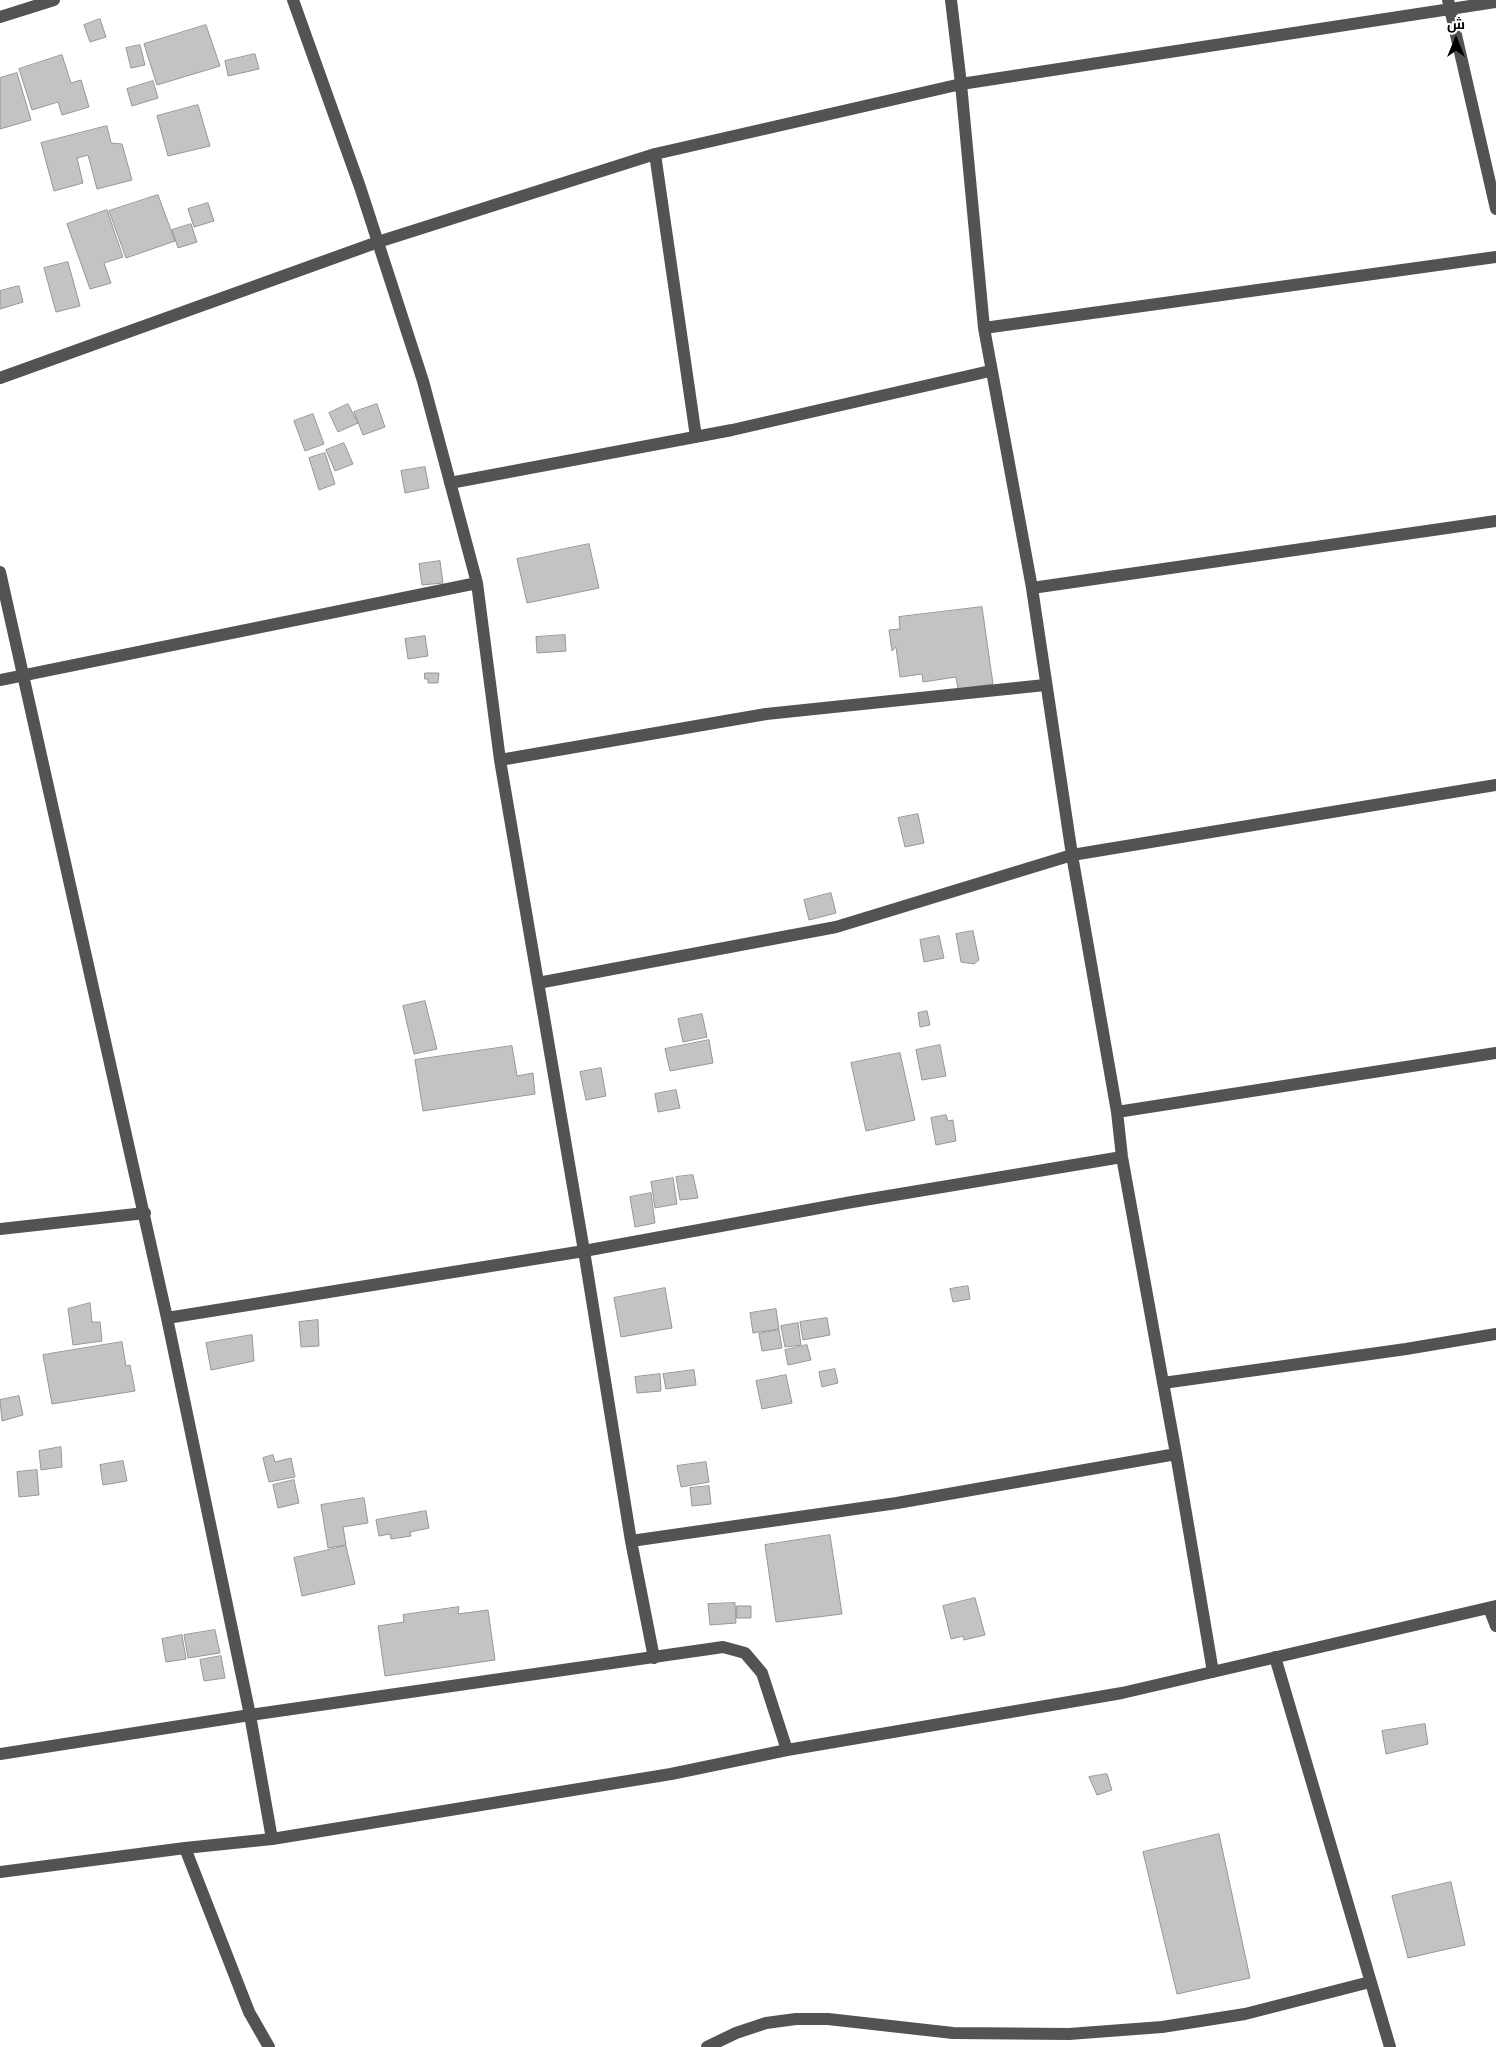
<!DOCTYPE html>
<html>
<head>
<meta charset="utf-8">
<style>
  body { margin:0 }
  #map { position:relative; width:1496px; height:2047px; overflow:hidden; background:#fff; font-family:Signika,Cairo,sans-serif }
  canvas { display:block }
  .north { position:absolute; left:1431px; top:15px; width:50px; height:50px; -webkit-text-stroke:4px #fff; paint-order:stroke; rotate:0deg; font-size:14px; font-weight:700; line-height:20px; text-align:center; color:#000 }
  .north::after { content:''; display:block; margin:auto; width:18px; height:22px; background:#000; clip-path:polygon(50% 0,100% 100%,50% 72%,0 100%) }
</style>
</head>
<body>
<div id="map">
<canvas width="1496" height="2047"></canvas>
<div class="north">ش</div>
</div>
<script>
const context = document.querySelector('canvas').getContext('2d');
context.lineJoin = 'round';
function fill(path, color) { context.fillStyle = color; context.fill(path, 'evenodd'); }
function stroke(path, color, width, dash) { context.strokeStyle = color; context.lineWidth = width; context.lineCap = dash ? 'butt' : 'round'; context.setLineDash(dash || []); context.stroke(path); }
const building = new Path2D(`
  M100,19L106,37L90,42L84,25Z
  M206,25L220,66L157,85L144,44Z
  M140,45L145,65L131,68L126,48Z
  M255,54L259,69L228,76L225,61Z
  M62,55L71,83L81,80L89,107L62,115L58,102L32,110L19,69Z
  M17,73L31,120L0,129V78Z
  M153,81L158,98L132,106L127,89Z
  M198,105L210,146L168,156L157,116Z
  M107,126L111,143L122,144L132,180L97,189L88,155L77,158L83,183L54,191L41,143Z
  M158,195L175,241L126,258L109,211Z
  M208,203L214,221L194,227L188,209Z
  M107,210L123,257L104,263L111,283L90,289L67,224Z
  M191,224L197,242L178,248L172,230Z
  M68,262L80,306L56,312L44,268Z
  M19,286L23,302L0,309V291Z
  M348,404L358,423L338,432L329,413Z
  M377,404L385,427L363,435L354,412Z
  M313,414L324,444L305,451L294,421Z
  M344,443L353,464L335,471L326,450Z
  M325,453L335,484L319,490L309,458Z
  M425,467L429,488L405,493L401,471Z
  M589,544L599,588L527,603L517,559Z
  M440,561L443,583L422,585L419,564Z
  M982,607L993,684L958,689L956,677L923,682L922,674L900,677L896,647L892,651L889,630L900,629L899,617Z
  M565,635L566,651L537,653L536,637Z
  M425,636L428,656L408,659L405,639Z
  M425,673H439L438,683H428V679H425Z
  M918,814L924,843L905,847L898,818Z
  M831,893L836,913L809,920L804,900Z
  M973,931L979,960L974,964L961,962L956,934Z
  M939,936L944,958L924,962L920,940Z
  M425,1001L437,1049L414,1054L403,1006Z
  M927,1011L930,1025L920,1027L918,1013Z
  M702,1014L707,1037L683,1042L678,1019Z
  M709,1040L713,1063L670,1071L665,1049Z
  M940,1045L946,1076L922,1080L916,1050Z
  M512,1046L517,1076L533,1073L535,1094L423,1111L415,1060Z
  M900,1053L915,1120L866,1131L851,1063Z
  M601,1068L606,1096L586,1100L580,1072Z
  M676,1090L680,1108L658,1112L655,1094Z
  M946,1115L948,1121L953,1120L956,1141L936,1145L931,1118Z
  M693,1175L698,1198L680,1200L676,1177Z
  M673,1178L677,1204L655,1208L651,1182Z
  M651,1193L655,1223L635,1227L630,1197Z
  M968,1286L970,1299L953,1302L950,1289Z
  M665,1288L672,1328L621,1337L614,1298Z
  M90,1303L92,1322H100L102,1341L73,1345L68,1309Z
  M776,1309L779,1329L753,1333L750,1313Z
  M827,1318L830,1335L803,1340L800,1322Z
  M318,1320L319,1346L301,1347L299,1322Z
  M798,1323L801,1345L785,1347L781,1326Z
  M779,1330L782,1348L762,1351L759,1334Z
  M252,1335L254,1361L211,1370L206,1343Z
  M122,1342L126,1366L130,1365L135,1391L52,1404L43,1355Z
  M807,1345L811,1360L788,1365L785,1350Z
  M835,1369L838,1383L822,1387L819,1372Z
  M694,1370L696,1385L666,1389L663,1374Z
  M660,1374L661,1391L637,1393L635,1377Z
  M786,1375L792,1403L762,1409L756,1381Z
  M19,1396L23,1415L2,1421L0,1400Z
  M61,1447L62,1467L41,1470L39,1451Z
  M273,1455L275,1462L291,1458L295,1477L269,1482L263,1458Z
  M123,1461L127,1481L103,1485L100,1465Z
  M706,1462L709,1482L681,1487L677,1466Z
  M37,1470L39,1495L19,1497L17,1472Z
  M294,1480L299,1503L278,1508L273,1485Z
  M709,1486L711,1504L692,1506L690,1488Z
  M364,1498L368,1523L343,1527L346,1545L328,1548L321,1505Z
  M426,1511L429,1528L410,1532L411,1536L391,1539L390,1534L379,1536L376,1520Z
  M830,1535L842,1614L776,1622L765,1545Z
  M346,1546L355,1584L302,1596L294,1558Z
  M975,1598L985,1635L964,1640L963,1636L951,1639L943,1606Z
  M735,1603L736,1623L710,1625L708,1604Z
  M737,1606H751V1618H737Z
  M459,1607L458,1614L488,1610L495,1660L385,1676L378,1626L404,1622L403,1615Z
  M215,1630L220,1653L188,1658L184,1635Z
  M182,1635L186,1659L166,1662L162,1639Z
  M221,1656L225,1678L204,1681L200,1660Z
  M1425,1724L1428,1744L1386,1754L1382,1731Z
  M1107,1774L1112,1790L1097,1795L1089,1777Z
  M1219,1834L1250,1978L1177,1994L1143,1852Z
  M1451,1882L1465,1945L1408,1958L1392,1896Z`);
fill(building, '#c3c3c3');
stroke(building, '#979797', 1);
stroke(new Path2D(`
  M293,0L360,187L423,381L477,583L500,760L584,1251L631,1541L654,1658
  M951,0L961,84L984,328L1032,588L1072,855L1117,1112L1122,1157L1176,1454L1213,1672
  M1448,0L1496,209
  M0,17L54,0
  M655,154L696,437
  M984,328L1496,257
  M0,378L378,242L655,154L961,84L1496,2
  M450,483L732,430L990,371
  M0,572L167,1318L250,1715L272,1839
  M1032,588L1496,521
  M0,680L477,583
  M500,760L766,714L1045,685
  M538,983L836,927L1072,855L1496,785
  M1117,1112L1496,1053
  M0,1229L145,1213
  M167,1318L584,1251L852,1202L1122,1157
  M1163,1383L1406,1349L1496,1334
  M631,1541L897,1503L1176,1454
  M1489,1608L1496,1626
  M1275,1657L1390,2047
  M0,1754L250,1715L723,1647L745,1653L762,1673L787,1750
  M185,1848L249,2012L269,2047
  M0,1872L185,1848L272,1839L671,1774L787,1750L1122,1693L1496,1606
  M707,2047L736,2033L766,2023L796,2019H828L953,2033L1069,2034L1162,2027L1245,2014L1370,1982`), '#535353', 12);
</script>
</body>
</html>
